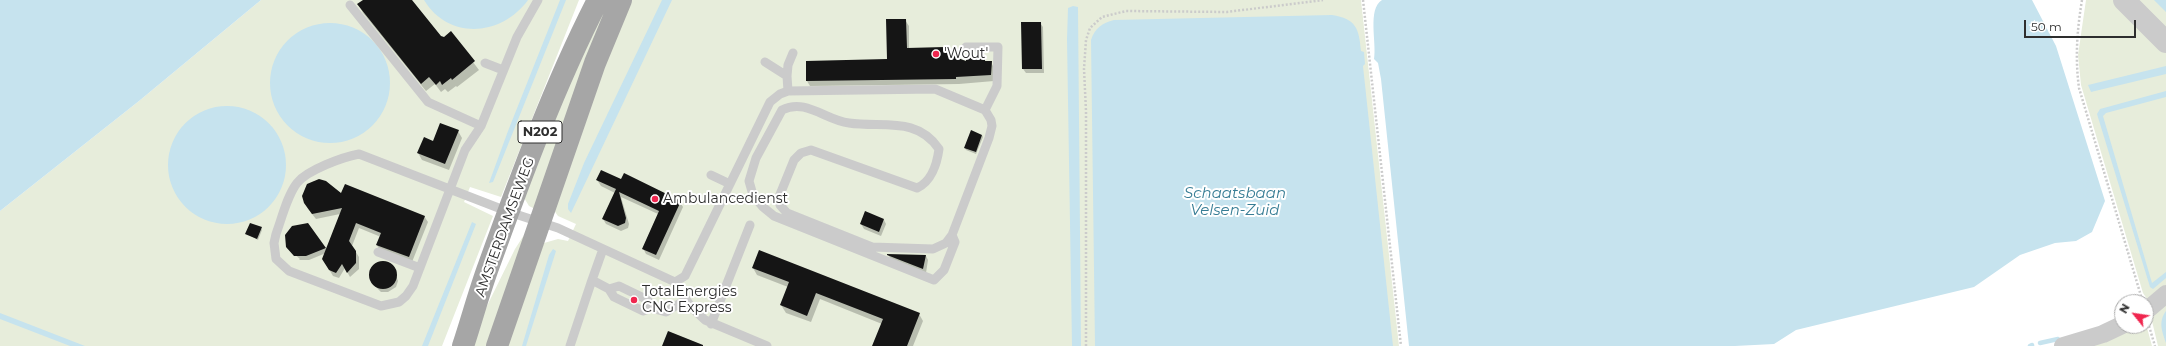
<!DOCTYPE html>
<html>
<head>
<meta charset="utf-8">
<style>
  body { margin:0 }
  #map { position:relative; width:2166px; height:346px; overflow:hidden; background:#fff; font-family:Montserrat,sans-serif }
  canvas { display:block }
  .north { position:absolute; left:2114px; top:294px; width:40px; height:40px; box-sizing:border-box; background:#fff; border:1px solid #ababab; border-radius:50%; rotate:300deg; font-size:11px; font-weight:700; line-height:16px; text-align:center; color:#2e2e2e }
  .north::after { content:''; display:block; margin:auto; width:14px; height:18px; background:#f0264f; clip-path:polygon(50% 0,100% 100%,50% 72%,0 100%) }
  .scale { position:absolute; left:2024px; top:20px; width:112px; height:18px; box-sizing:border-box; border:2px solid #2e2e2e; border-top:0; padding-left:5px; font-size:12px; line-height:14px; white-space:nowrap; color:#2e2e2e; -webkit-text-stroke:3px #fff; paint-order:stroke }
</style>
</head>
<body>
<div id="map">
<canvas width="2166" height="346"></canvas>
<div class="north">N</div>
<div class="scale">50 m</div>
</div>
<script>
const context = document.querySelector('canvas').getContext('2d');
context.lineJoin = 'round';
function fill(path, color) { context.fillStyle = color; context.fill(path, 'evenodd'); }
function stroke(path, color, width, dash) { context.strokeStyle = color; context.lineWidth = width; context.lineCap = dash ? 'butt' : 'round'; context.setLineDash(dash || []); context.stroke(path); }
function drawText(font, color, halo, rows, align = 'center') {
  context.font = font + ' Montserrat,sans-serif'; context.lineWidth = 4; context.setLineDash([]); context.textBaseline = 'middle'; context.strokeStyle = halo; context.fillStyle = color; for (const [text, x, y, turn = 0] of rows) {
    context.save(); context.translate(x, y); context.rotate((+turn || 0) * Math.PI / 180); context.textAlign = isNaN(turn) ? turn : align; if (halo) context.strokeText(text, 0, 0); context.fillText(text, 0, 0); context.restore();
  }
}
fill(new Path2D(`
  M261,0H579L501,197L470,187L464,202L493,216L442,346H0V211L139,101Z
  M604,0H613L535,209L529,206L523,196Z
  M626,0H1361L1399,346H503L544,243L558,239L568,241L576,224L558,216L553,209Z
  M2086,0H2115L2166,50V287L2147,299L2143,293L2081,85L2078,55Z
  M2134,0H2166V32Z
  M524,235L493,346H471L483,314L515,249Z
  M2166,300V346H2158L2151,317Z
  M2146,324L2152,346H2082C2102,339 2125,326 2146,326Z`), '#e7eddb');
fill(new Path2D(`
  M0,0H261L139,101L0,211Z
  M424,0H528C502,36 449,41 424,0Z
  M560,0H566L493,182L489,183L508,131Z
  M662,0H672L571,213L568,209V204L584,163Z
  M1382,0H2032L2056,46L2105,201L2092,232L2076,241L2055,243L2020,255L1974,287L1796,330L1774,344L1735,346H1409L1381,79L1378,63L1374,59C1377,43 1367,9 1382,0Z
  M2154,0H2166V12Z
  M1073,6L1078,7L1081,346H1072L1067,39L1068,8Z
  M1332,15C1356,19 1359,28 1361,51L1364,52L1365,64L1363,66L1393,346H1095L1091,40C1095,28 1102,23 1114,20Z
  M270 83a60 60 0 1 1 120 0a60 60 0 1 1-120 0Z
  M2166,66V74L2095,91L2091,92L2088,85Z
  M2166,91V97L2106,113L2103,116L2152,283L2166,272V278L2153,289L2150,287L2097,114L2100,109Z
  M168 165a59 59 0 1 1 118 0a59 59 0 1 1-118 0Z
  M472,222L476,224L428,346H422Z
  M553,249L556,251L526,346H522L549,255Z
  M2166,311V343C2162,331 2158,322 2166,311Z
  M0,313L85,346H70L0,319Z`), '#c6e3ee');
fill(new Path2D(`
  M364,0H411L440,37L444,38L451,33L479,70L457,87L456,86L448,92L445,89L441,92L435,84L426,91L363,13L359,5Z
  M905,20L909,26V49L967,62L984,58L986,62H991L994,68V81L959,84L810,86L807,81L888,60Z
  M1022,23H1040L1043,27L1044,73H1026L1023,69Z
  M458,131L462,138L449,170L422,160L418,153Z
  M982,135L983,137L976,154L966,150L965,148Z
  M319,180L342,194L424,216L428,222L412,262L380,251L377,245L381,237L359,228L352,246L359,257V269L350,277L345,268L339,278L333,276L323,259L326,253L309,260H299L290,253L299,260L300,259L287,248L286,235L325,248L327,250L340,214L316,219L308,209L305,203L306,186L312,182Z
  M597,180H621L680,202L683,207L659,260L646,254L643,248L658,214L621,197L629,224L628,228L621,231L606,224L603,219L615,193L601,186Z
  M884,220L886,224L881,236L864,229L861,224Z
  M261,228L262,230L258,240L247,234Z
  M888,255L926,256L928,260L926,273L891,259Z
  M384,262L392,265L398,281L396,287L388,292H381L374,285L370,271Z
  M753,268L919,314L923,321L913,346H876L882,324L820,299L811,322L786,313L781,305L788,287L757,275Z`), '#0003');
stroke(new Path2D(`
  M2040,343L2058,339
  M2030,346L2032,345`), '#c6e3ee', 4.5);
fill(new Path2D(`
  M363,0H412L441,36L444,37L451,31L475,61L452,80L451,78L442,85L440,81L436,85L429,77L421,84L357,4Z
  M886,19H906L907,48L945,47L952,50L958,58L966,61V58L985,57V61H992L991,75L956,77V79L806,81V61L887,59Z
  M1021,22H1041L1042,69H1022Z
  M440,123L459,130L445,164L417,153L424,137L433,141Z
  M971,130L982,135L976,152L964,148Z
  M601,170L621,179L624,173L681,201L656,255L642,249L659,211L619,192L626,218L625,223L618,226L602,219L616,189L596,180Z
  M319,179L326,181L341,193L345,184L425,216L409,257L376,245L381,233L356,223L349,241L356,251V263L347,273L342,264L336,273L329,270L322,259L342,208L312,214L304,203L302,196L307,184Z
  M865,211L884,219L879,232L860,224Z
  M250,223L262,227L257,239L245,234Z
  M308,223L326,248L306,256H294L286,247L285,235L292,226Z
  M759,250L920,313L907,346H872L883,319L816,293L807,316L780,305L789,282L752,268Z
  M887,254L926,255L923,269L887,255Z
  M369 275a14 14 0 1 1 28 0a14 14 0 1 1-28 0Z
  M668,331L703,345V346H662Z`), '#151515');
stroke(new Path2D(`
  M1363,0L1401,346
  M2082,0C2077,30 2075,58 2079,88L2141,296
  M2149,326L2155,346
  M1086,346V111L1084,69L1086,40L1090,28L1102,17L1126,11L1227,12L1323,0`), '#cbcbcb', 2.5, [2, 2]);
stroke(new Path2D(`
  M538,0L517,37L481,126L465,150L413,286L406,296L399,302L381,306L289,271L276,259L274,243L276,234C282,218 287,196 297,183C307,170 343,157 359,154L509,212L558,228L675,282L691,307L705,320L767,346
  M350,5L428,102L481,126
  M966,47H998L997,86L985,110
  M765,62L787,76L788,91
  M485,63L503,70
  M787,76L788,65L793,53
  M711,175L730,184
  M378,252L420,268
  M592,280L603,249
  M675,282L685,276L770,102L780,94L788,91L935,89L985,110L991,120L992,126L989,138L952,235L946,243L933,249L872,247L787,213L780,205L779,197L794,160L801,153L811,150L917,188C931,182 937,164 939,149C917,116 882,128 849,123C825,120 806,98 782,110L756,158L749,181L753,195L763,207L774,216L934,280L944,270L955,242L952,235
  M609,289L619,286L648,300L651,308
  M711,324L750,225
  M570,346L592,280L609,289L614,297L643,311L651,308L666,312L685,300`), '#cbcbcb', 9);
stroke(new Path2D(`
  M2146,311L2166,294
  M2063,346L2103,334L2122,325`), '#cbcbcb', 18);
stroke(new Path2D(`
  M2124,0L2166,42`), '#cbcbcb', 22);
stroke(new Path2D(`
  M463,346C472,319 479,292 489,265C521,176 555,84 598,0
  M497,346L595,63L621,0`), '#a6a6a6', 22);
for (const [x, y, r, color] of [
  [936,54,4,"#f0264f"],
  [655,199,4,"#f0264f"],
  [634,300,4,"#f0264f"]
]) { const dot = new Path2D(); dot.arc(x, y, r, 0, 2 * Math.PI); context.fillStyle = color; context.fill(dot); stroke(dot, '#fff', 1.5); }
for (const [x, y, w] of [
  [540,132,44]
]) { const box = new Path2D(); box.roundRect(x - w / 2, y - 11, w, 22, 3); context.fillStyle = '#fff'; context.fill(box); stroke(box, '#2e2e2e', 1); }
drawText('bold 13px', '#2e2e2e', null, [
  ["N202",540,132]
]);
drawText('14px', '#2e2e2e', '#fff', [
  ["'Wout'",944,54],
  ["Ambulancedienst",663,199],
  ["TotalEnergies",642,292],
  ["CNG Express",642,308]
], 'left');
drawText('14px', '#2e2e2e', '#fff', [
  ["AMSTERDAMSEWEG",505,227,-70]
]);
drawText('italic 15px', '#377d95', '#fff', [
  ["Schaatsbaan",1235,194],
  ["Velsen-Zuid",1235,211]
]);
</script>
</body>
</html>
